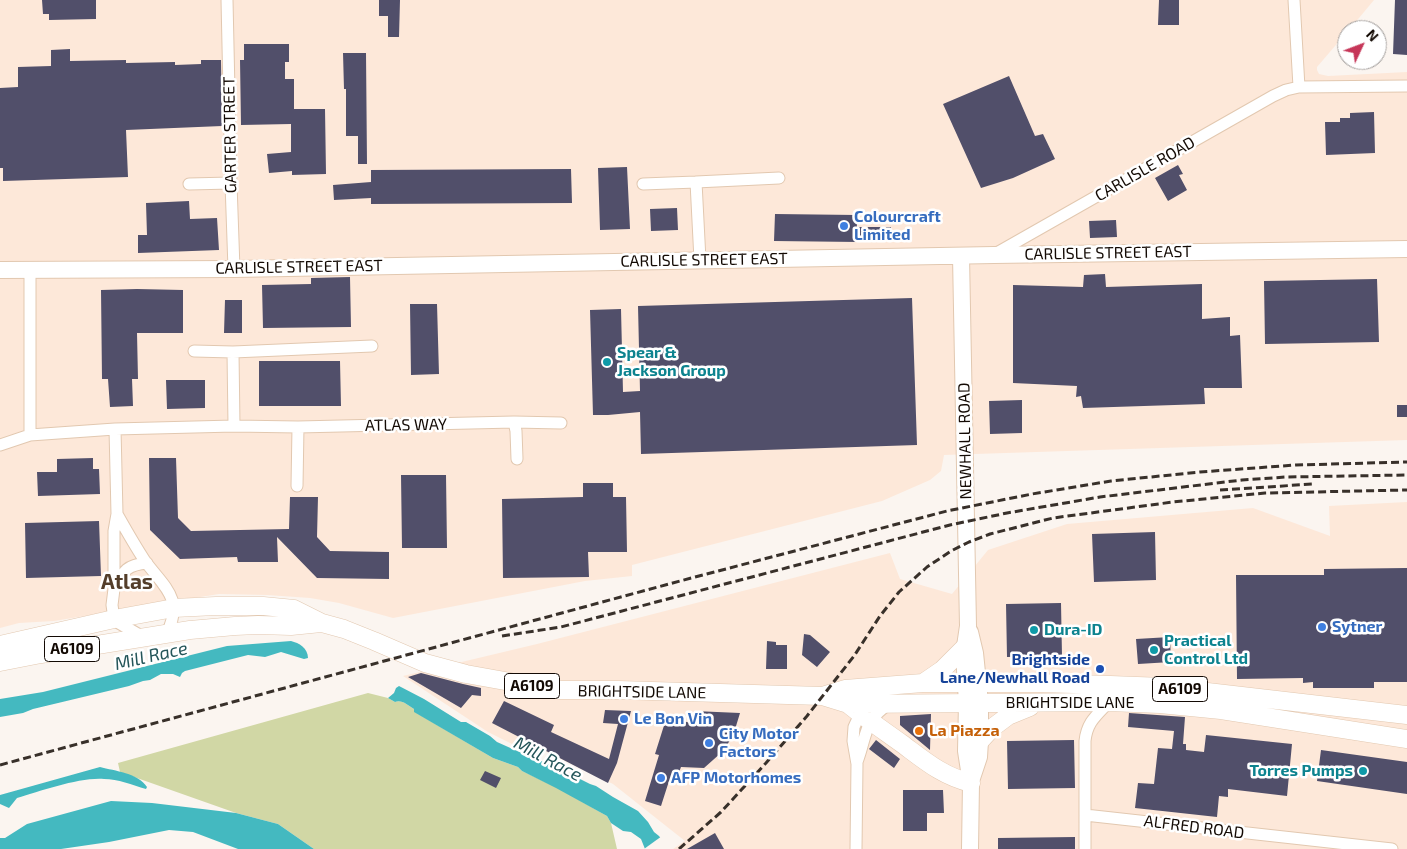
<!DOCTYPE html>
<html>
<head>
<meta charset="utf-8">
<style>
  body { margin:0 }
  #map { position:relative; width:1407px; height:849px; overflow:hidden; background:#fbf5f0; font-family:"Exo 2",sans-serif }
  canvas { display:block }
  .north { position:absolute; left:1337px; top:20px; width:50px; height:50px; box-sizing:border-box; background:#fff; border:1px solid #a19d9b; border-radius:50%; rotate:47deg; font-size:14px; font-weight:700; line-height:20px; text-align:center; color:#130a04 }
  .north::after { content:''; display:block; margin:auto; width:18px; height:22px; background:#c63658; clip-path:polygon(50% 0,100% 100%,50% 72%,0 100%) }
</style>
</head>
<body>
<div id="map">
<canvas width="1407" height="849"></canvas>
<div class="north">N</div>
</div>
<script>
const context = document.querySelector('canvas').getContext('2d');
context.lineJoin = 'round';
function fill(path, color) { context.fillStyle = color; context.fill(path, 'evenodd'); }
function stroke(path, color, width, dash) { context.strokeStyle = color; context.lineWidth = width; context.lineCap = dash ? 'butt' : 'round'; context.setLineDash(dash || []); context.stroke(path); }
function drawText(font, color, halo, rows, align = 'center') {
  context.font = font + ' "Exo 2",sans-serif'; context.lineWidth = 5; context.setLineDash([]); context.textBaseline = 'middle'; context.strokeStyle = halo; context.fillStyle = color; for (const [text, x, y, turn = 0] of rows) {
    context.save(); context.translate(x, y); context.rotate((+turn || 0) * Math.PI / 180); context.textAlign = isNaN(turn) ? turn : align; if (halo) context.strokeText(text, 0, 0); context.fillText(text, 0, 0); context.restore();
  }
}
fill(new Path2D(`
  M0,0H1374L1349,30H1347V32L1317,67V70L1319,74L1328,76L1407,72V440L944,455L941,471L930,480L882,501L632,565V576L585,581L393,618L339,603L310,598L267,595L219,594L54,621L19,623L0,628Z
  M1407,502V849H673L685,841L613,784L534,746L530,753L488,732L403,676L537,644L890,553L900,579L952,594L988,550L1067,524L1253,508L1330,536L1329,506Z`), '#fde8d9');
fill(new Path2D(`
  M368,693L388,698L395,702C401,699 408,705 414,709L415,712L493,758L518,767L522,771L556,787L607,816L611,823L617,849H314L278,824L236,813L120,772L118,763Z`), '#d1d7a5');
fill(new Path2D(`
  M291,641C299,643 308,648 308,658L304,659L281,652L265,657L248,655L185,671L182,673L180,677L173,674H161L150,680L143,681L129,686L33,709L23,713L0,717V699L43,692L227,646Z
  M399,686L424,699L461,722H466L490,736L497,742L535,759L552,765L590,784L596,786L613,797L638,811L648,822L654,832L659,836L669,849H645L641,839L631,832L623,831L611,823L607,816L556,788L522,771L518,767L493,758L414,712V709C408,705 401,699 395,702L388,698L394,693L396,688Z
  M100,767C115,771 138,773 147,787L146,789C132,785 118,779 104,779C80,777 41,791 17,798L9,808L0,804V795Z
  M111,801L152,803L236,813L278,824L314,849H238L193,832L169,830L109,842L61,849H0V838H5L27,824Z`), '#44b9c0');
fill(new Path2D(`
  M662,836L671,849H644Z`), '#fbf5f0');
fill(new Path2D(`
  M42,0H96V19L49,20V14H43Z
  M379,0H400L399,37H388V16H379Z
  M1159,0H1179V25H1158Z
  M1395,0H1407V55L1393,54Z
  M244,44H289V62H285V79H294V109H325L326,174L292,175V171L269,173L267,154L291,152V124L241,125L240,60H244Z
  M70,49V61L126,60V63L175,62V65L201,64V60H221L222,126L126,130L128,177L3,181V168H0V88L18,87V67L51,66V50Z
  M343,53H366L367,164H358V136H346V89H344Z
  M1009,76L1035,136L1043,134L1055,159L1013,178L981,188L943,104Z
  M1374,112L1375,153L1326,155L1325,122H1340V118H1350V113Z
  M1178,165L1183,174L1179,175L1187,190L1168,201L1155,178Z
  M627,167L630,229L600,230L598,168Z
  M571,169L572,203L371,204V198L334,200L333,185L371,182V170Z
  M189,201L190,219L217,218L219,250L138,253V235H147L146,203Z
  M677,208L678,230L651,231L650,209Z
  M775,214L856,215L857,227H891V240H858V242L774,241Z
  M1116,220L1117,237L1090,238L1089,221Z
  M1105,274L1106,287L1202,284V319L1230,317V336L1240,335L1242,388H1204L1205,404L1083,408L1081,396L1076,397L1077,386L1013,383V285L1083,287L1084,275Z
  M350,277L351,327L263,328L262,285L311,284V278Z
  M1377,279L1379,342L1265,344L1264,281Z
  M137,289L183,290V333H137L138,379H132L133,406L110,407L108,379H102L101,290Z
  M912,298L917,445L641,454L640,412L608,415H593L590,310L621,309L623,392L640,391L638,306Z
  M225,300H242V333H224Z
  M410,304H437L439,374L411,375Z
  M259,361H340L341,406H259Z
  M166,380H205V408L167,409Z
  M1022,400V433L990,434L989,401Z
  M1397,405H1407V417H1397Z
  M93,458V469H99L100,494L38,496L37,472H57V459Z
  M149,458H176L178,518L191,531L289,529L290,497H318L317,537L330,551L389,552V579L317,578L277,537L278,562H238L237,557L180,559L150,530Z
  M401,475H446L447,548H402Z
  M583,483H613V497H626L627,552H588L589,577L503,578L502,499L583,497Z
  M99,521L101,576L26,578L25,523Z
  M1155,532L1156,580L1094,582L1092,534Z
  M1407,568V682H1374V688H1313V682L1303,683V678L1237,679L1236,575H1324V569Z
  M1061,603L1062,656L1007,657L1006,604Z
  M804,634L810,635L830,652L817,667L802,655Z
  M1170,637L1171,662L1138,664L1136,639Z
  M767,641L776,642V645H787V669H766Z
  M421,673L463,684L481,688V696L472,695L461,708L408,677Z
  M504,701L554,725L551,732L609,759L618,724L603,723L605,710L631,711L617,763L608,783L492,723Z
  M694,711L740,713L733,736L722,752L704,768L681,767L675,783L669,781L661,806L645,801L659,755L655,754L667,716L690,723Z
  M1129,713L1185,717L1183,744H1186V750L1204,752L1206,735L1292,744L1287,796L1228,789V797L1219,796L1217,817L1135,808L1138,783L1154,784L1158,748L1172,749L1174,731L1128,727Z
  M931,714L930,750L900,725V716Z
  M876,740L900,759L894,768L869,749Z
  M1074,740L1075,788L1008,789L1007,741Z
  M1321,750L1407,762V794L1317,781Z
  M485,771L501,778L496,788L480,780Z
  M903,790H943L944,813H927V831H903Z
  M715,833L724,849H687Z
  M1075,837V849H998V838Z`), '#514f6a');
const minor = new Path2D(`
  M227,0L231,183L234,269
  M1294,0L1299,87
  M189,184L231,183
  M643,184L696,182
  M995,254L1273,96L1286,90L1299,87L1407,86
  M700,260L696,182L779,178
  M194,351L233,352L234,426
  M233,352L372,346
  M514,422L516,431L517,459
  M30,435V269
  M0,445L30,435L115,429
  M297,486L298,427
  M117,514C126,530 135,546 145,561C164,587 184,598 167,633
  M115,587C124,570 127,565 147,563
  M143,637L117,622L114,619L112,605L114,589V531L117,514L115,429L234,426L298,427L514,422L561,423
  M857,762C867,736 863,721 889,704
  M1085,815L1392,849
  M856,849L857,764L853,741L854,727L860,714L864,709
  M1085,849V741C1087,722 1096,716 1109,702`);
const secondary = new Path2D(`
  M961,256L968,626L964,653L967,703L966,751L971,783L970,849
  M0,270L234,269L994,255L1407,249
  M970,632L975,653L980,702V741L979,757L972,778`);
const primary = new Path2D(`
  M0,645L114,619L174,608L216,606H263L294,609L322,623L344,629L374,641L425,663L466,674L516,683L561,690H618L822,696L848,704L1109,702L1160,704L1221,710L1407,739
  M0,662L41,654L190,630L235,626L258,625L291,626L321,623
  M923,683L942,670L964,648
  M822,696L845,689L923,683H1038L1110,685L1164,687L1407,715
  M848,704C865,718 883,730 901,743C924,760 942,776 971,783
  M980,741L992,728L1008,716L1030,707`);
stroke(minor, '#e2c8b0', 13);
stroke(secondary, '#e2c8b0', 18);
stroke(primary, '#e2c8b0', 19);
stroke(minor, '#fff', 11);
stroke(secondary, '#fff', 16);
stroke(primary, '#fff', 18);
stroke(new Path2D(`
  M1220,490L1313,484
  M502,636L561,627L950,525L1007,513L1100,497L1242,480L1286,477L1407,475
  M0,765L680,581L947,511L1032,494L1111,481L1200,472L1296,465L1407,462
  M679,849L721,812L766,763L807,716L854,656L880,616L899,592L927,567L951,551L969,542L990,534L1053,518L1173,502L1265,493L1407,490`), '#38302a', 3, [8, 4]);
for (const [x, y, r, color] of [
  [844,226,5,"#3f7fe0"],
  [607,362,5,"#0f9aa8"],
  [1322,627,5,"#3f7fe0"],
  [1034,630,5,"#0f9aa8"],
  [1154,650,5,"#0f9aa8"],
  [1100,669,5,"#1a4fb4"],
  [624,719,5,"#3f7fe0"],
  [919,731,5,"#e8710a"],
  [709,743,5,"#3f7fe0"],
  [1363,771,5,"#0f9aa8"],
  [661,778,5,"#3f7fe0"]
]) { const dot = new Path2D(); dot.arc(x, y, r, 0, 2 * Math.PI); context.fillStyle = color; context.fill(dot); stroke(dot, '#fff', 2); }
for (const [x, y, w] of [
  [72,649,55],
  [532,686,55],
  [1180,689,55]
]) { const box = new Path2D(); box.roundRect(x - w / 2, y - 12.5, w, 25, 4); context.fillStyle = '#fff'; context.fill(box); stroke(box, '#130a04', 1); }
drawText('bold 15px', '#130a04', null, [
  ["A6109",72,649],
  ["A6109",532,686],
  ["A6109",1180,689]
]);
drawText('16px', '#130a04', '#fff', [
  ["GARTER STREET",230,135,-91],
  ["CARLISLE ROAD",1145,169,-30],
  ["CARLISLE STREET EAST",1108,253,-1],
  ["CARLISLE STREET EAST",704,260,-1],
  ["CARLISLE STREET EAST",299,267,-1],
  ["ATLAS WAY",406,425,-1],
  ["NEWHALL ROAD",965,441,-91],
  ["BRIGHTSIDE LANE",642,692,1],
  ["BRIGHTSIDE LANE",1070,703],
  ["ALFRED ROAD",1194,827,7]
]);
drawText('bold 16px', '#366cbe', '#fff', [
  ["Colourcraft",854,217],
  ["Limited",854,235],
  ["Sytner",1332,627],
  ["Le Bon Vin",634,719],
  ["City Motor",719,734],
  ["Factors",719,752],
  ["AFP Motorhomes",671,778]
], 'left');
drawText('bold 16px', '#0d838f', '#fff', [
  ["Spear &",617,353],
  ["Jackson Group",617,371],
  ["Dura-ID",1044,630],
  ["Practical",1164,641],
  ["Control Ltd",1164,659],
  ["Torres Pumps",1353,771,"right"]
], 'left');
drawText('bold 16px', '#164399', '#fff', [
  ["Brightside",1090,660],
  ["Lane/Newhall Road",1090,678]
], 'right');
drawText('bold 16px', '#c56008', '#fff', [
  ["La Piazza",929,731]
], 'left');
drawText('italic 18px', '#245559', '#fff', [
  ["Mill Race",151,656,-13],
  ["Mill Race",548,759,28]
]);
drawText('bold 21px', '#543e2a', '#fff', [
  ["Atlas",127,582]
]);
</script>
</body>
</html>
